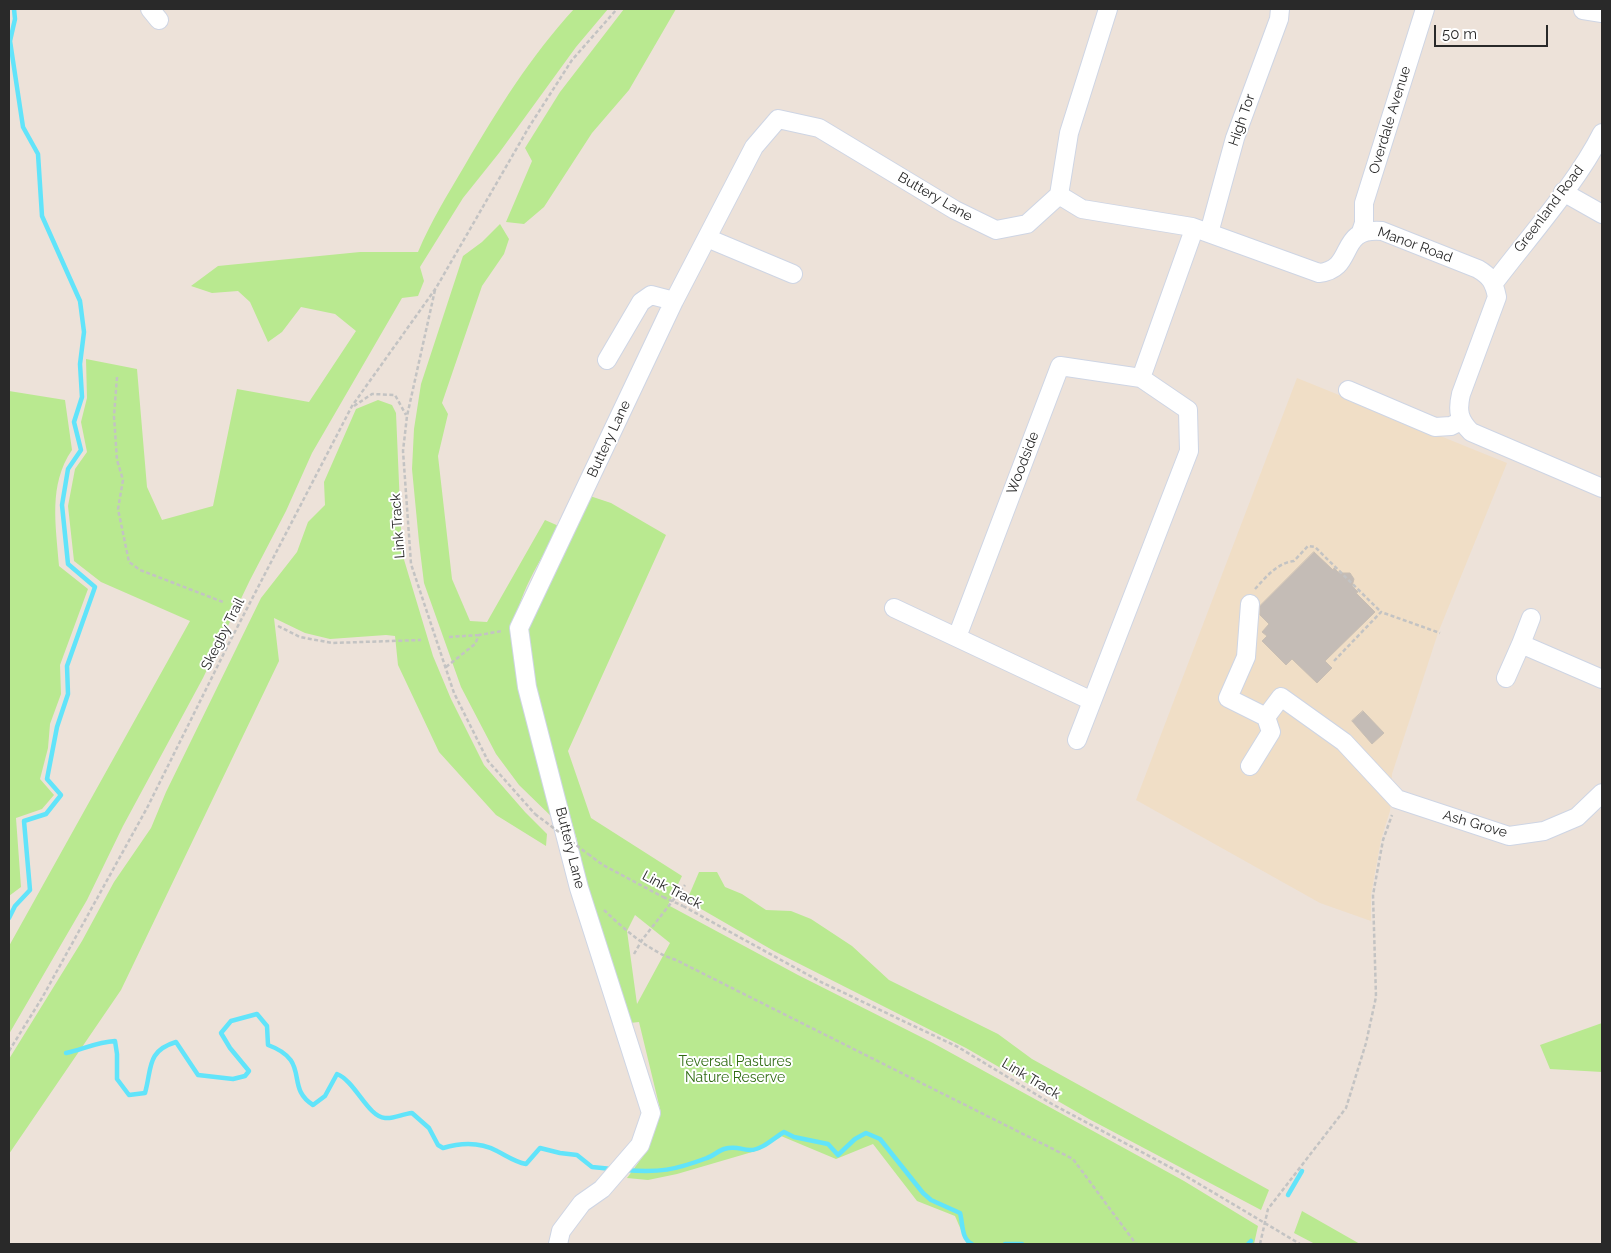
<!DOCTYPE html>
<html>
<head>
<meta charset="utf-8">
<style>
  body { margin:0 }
  #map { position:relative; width:1611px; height:1253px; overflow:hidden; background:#ede2d9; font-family:Raleway,sans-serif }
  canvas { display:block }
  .frame { position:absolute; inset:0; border:10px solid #292929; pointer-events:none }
  .scale { position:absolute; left:1434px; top:25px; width:114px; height:22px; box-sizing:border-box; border:2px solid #292929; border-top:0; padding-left:6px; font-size:15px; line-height:18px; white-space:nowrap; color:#292929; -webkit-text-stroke:4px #fff; paint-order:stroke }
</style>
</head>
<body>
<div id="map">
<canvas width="1611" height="1253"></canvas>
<div class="frame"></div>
<div class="scale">50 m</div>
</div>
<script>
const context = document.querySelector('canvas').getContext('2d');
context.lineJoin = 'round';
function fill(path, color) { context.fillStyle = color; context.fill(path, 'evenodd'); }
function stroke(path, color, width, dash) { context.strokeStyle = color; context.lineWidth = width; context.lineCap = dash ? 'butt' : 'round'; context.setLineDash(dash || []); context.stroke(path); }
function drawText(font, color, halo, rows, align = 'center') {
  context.font = font + ' Raleway,sans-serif'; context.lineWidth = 4; context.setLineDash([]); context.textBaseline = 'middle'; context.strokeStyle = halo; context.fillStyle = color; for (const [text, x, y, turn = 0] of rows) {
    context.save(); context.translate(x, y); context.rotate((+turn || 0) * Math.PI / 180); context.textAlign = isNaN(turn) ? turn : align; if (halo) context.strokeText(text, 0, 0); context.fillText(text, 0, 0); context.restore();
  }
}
fill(new Path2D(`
  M1297,378L1507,463L1438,633L1392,774L1390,811L1381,840L1371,895V921L1320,903L1136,800Z`), '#f0dec6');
fill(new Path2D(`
  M574,9H608L576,47L499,153L463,198L420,267L424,281L418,296L402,298L312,453L286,511L250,580L203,678L123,826L87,900L9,1034V946L190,621L101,582L74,561L68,506L75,469L87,452L81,422L87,398L86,359L137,369L147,487L162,520L213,506L237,389L309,402L356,331L335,314L301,307L282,332L268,342L250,302L238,291L212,293L191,286L218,266L360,252H418C431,221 448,194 465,165C498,109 530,57 574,9Z
  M624,9H676L629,90L592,133L544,207L524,224L506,222L532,161L525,148L560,92Z
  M500,224L509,239L504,254L482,286L442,403L448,414L438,456L452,579L470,621L487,622L545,520L561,527C540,559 516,597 513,636L557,822L519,785L496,754L461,687L424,583L419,542L412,469L414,429L421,384L463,256L482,242Z
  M9,391L65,400L72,450C48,485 56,525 59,566L88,589L60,665L61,694L50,724L48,748L40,779L54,795L42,809L16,818L21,887L9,896Z
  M378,400L392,405L396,413L402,553L433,656L451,699L484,765L525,812L547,834L546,846L496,815L439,752L398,665L395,636L386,635L330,639L305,633L274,618L279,661L121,990L9,1154V1059L82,941L114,882L151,828L166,792L261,598L297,552L308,522L325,505L324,482L356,409Z
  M590,496L611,503L666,535L568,751L591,818L682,876L668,905L798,975L933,1043L1184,1181L1258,1226L1254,1244H967L955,1216L917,1201L873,1144L836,1159L781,1136L759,1150L677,1174L648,1180L627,1178L647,1151L661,1113L639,1022L630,1023L582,878L577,840L531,685L524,627ZM635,915L670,943L637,1004L627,931Z
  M699,872H717L725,887L742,894L766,910L791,911L811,919L852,946L889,980L998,1034L1032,1059L1269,1190L1261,1210L1089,1119L966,1048L774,951L696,906L687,900Z
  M1602,1023V1072L1550,1069L1540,1045Z
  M1302,1211L1360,1244H1315L1294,1233Z`), '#b9e990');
stroke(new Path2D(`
  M9,918L15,906L30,890L24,821L46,814L61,795L47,779L57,727L68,694L67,666L95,587L68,564L62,505L68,469L81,450L74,422L82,397L80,364L84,332L80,301L42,216L38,154L23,127L10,41L15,19L14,9
  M66,1053C83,1049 98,1042 115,1041L117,1054V1079L129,1095L145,1093C152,1069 146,1051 176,1042L198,1075L233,1079L245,1076L249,1071L230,1048L221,1033L231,1021L257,1014L267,1026L268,1045C312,1061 284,1087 313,1105L325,1096L337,1074C355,1081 368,1117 385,1118C394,1119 402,1114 412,1113L429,1128L438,1145L443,1148C460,1143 480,1142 497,1151C507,1156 515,1162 526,1164L540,1148L560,1153L577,1155L592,1167L612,1169
  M625,1170C659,1173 675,1170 707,1158C713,1156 718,1151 724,1149C737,1145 740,1150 750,1150C762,1150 774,1138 784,1132L794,1137L828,1144L838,1155L855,1139L866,1133L880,1139L923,1193L931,1200L960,1213C963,1223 961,1239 972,1244
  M1288,1195L1302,1171
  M1005,1244H1022
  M1248,1244L1251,1241`), '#61e4fa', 4.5);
const building = new Path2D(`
  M1314,552L1333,570L1334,568L1339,573H1350L1354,579L1352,586L1358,592L1356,593L1375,612L1325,661L1332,668L1317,683L1292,659L1286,665L1262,641L1267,636L1262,632L1269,624L1260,615V606Z
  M1363,711L1384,733L1372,744L1352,721Z`);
fill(building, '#c4bcb6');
stroke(building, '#c8beb3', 1);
const minor = new Path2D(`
  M150,9L159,20
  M1583,10L1602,13
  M1563,192L1602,214
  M1059,195L1082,209L1192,227L1319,273C1357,269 1336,227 1382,231L1478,269C1490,276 1494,282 1497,297L1461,394C1457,411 1459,420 1471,432L1602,488
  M1361,232L1364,223V203L1425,9
  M1209,233L1235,138L1279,19L1280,9
  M707,238L793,274
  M1494,283C1528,238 1577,183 1602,133
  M607,360L641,302L651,295L674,301
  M1141,378L1192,235V227
  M1348,390L1435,427L1451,426L1461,421
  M1250,604L1246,657L1228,698L1266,717
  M894,608L1092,701
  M957,637L1060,366L1141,378L1188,410L1189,451L1077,740
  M1521,644L1531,618
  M1506,678L1521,644L1602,679
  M1250,766L1271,732L1266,717L1281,697L1344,742L1397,799L1509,836L1544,831L1577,817L1602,793
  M558,1244L561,1231L582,1203L602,1189L640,1145L651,1113L579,888L527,687L519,628L674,301L754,147L778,119L819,128L955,210L996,230L1027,224L1059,195L1069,133L1108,9`);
stroke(minor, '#ced5e4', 20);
stroke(new Path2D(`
  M435,290L407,416L403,451L411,564L454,693L488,761L535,814
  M117,377L114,416L117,460L123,480L118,509L129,562L140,570L223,602
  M354,406L372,394L395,395L406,415
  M1255,589C1266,577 1277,563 1294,561L1308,546L1315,547L1381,612
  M278,626L300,637L332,643L421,640
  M449,637L479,635
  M1334,661L1381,612L1440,633
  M446,667L475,644L479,635L502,631
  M588,854L603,865L663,897
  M683,906L821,982L958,1047L1052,1104L1179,1172L1300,1244
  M604,910C624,929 650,952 676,960L1073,1159L1136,1244
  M634,954L642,940L685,885
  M9,1051L42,998L147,808L227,647L352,406L436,288L529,127L572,60L617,9
  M1260,1244L1268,1209L1346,1108L1366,1043L1376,997L1373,895L1383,840L1392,815`), '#c3c3c3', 2.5, [4, 2.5]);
stroke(minor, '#fff', 18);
stroke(new Path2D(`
  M535,814L588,854
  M663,897L683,906`), '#c3c3c3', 2.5, [4, 2.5]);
drawText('14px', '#292929', '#fff', [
  ["High Tor",1242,120,-71],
  ["Overdale Avenue",1390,120,-73],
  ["Buttery Lane",935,197,30],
  ["Greenland Road",1549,209,-53],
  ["Manor Road",1415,245,20],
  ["Buttery Lane",609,439,-65],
  ["Woodside",1023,463,-69],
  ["Link Track",398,526,-94],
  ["Skegby Trail",223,634,-63],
  ["Ash Grove",1475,824,16],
  ["Buttery Lane",570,848,76],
  ["Link Track",672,890,28],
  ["Link Track",1031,1079,31]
]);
drawText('14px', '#306c13', '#fff', [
  ["Teversal Pastures",735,1062],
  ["Nature Reserve",735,1078]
]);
</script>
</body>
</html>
